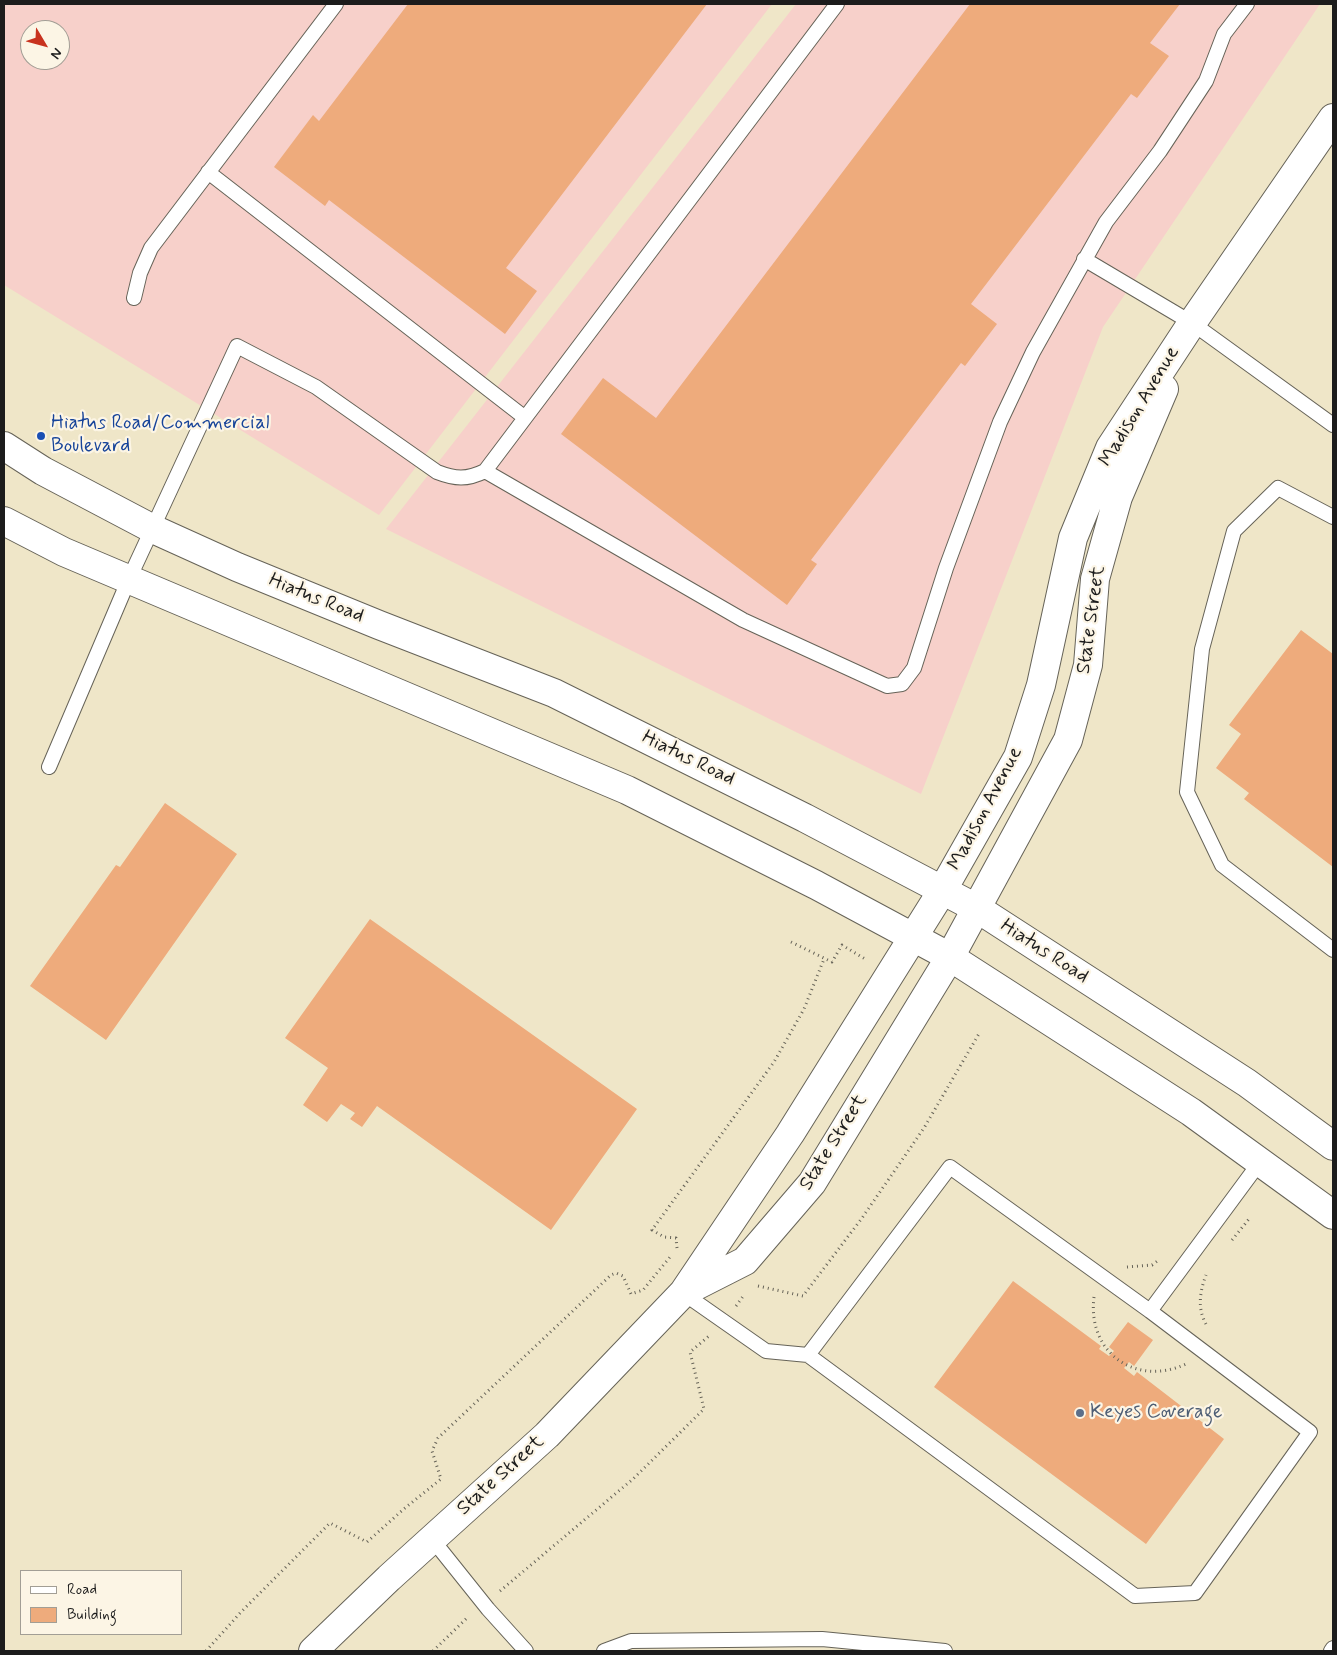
<!DOCTYPE html>
<html>
<head>
<meta charset="utf-8">
<style>
  body { margin:0 }
  #map { position:relative; width:1337px; height:1655px; overflow:hidden; background:#efe6c8; font-family:Mynerve,sans-serif }
  canvas { display:block }
  .frame { position:absolute; inset:0; border:5px solid #1c1c1c; pointer-events:none }
  .legend { position:absolute; left:20px; top:1570px; width:162px; height:65px; box-sizing:border-box; background:#fcf5e5; border:1px solid #a29e95; margin:0; padding:6px 9px; list-style:none; font-size:15px; color:#1c1c1c }
  .legend li { display:flex; align-items:center; gap:10px; height:25px }
  .legend b { width:25px; border:1px solid #a29e95 }
  .north { position:absolute; left:20px; top:20px; width:50px; height:50px; box-sizing:border-box; background:#fcf5e5; border:1px solid #a29e95; border-radius:50%; rotate:127deg; font-size:14px; font-weight:700; line-height:20px; text-align:center; color:#1c1c1c }
  .north::after { content:''; display:block; margin:auto; width:18px; height:22px; background:#c8321e; clip-path:polygon(50% 0,100% 100%,50% 72%,0 100%) }
</style>
</head>
<body>
<div id="map">
<canvas width="1337" height="1655"></canvas>
<div class="frame"></div>
<ul class="legend">
<li><b style="height:6px;background:#fff"></b>Road</li>
<li><b style="height:14px;background:#eeab7c"></b>Building</li>
</ul>
<div class="north">N</div>
</div>
<script>
const context = document.querySelector('canvas').getContext('2d');
context.lineJoin = 'round';
function fill(path, color) { context.fillStyle = color; context.fill(path, 'evenodd'); }
function stroke(path, color, width, dash) { context.strokeStyle = color; context.lineWidth = width; context.lineCap = dash ? 'butt' : 'round'; context.setLineDash(dash || []); context.stroke(path); }
function drawText(font, color, halo, rows, align = 'center') {
  context.font = font + ' Mynerve,sans-serif'; context.lineWidth = 4.5; context.setLineDash([]); context.textBaseline = 'middle'; context.strokeStyle = halo; context.fillStyle = color; for (const [text, x, y, turn = 0] of rows) {
    context.save(); context.translate(x, y); context.rotate((+turn || 0) * Math.PI / 180); context.textAlign = isNaN(turn) ? turn : align; if (halo) context.strokeText(text, 0, 0); context.fillText(text, 0, 0); context.restore();
  }
}
fill(new Path2D(`
  M4,4H772L379,515L4,285ZM30,30H60V60H30Z
  M796,4H1320L1103,327L921,794L386,529Z`), '#f7d0ca');
fill(new Path2D(`
  M408,4H707L506,268L537,291L505,334L329,200L325,206L274,167L313,115L319,121Z
  M970,4H1180L1150,43L1169,56L1137,98L1131,94L971,304L997,324L965,366L961,363L811,560L817,564L787,605L561,434L603,378L656,418Z
  M1301,630L1333,654V867L1244,799L1249,793L1216,768L1241,734L1229,725Z
  M165,803L237,854L106,1040L30,986L116,865L120,867Z
  M370,919L637,1109L551,1230L377,1106L362,1127L350,1119L355,1113L341,1104L327,1122L303,1105L328,1068L285,1038Z
  M1013,1281L1101,1346L1099,1349L1109,1356L1114,1351L1109,1347L1128,1322L1153,1340L1134,1366L1129,1362L1124,1368L1134,1376L1137,1372L1224,1439L1146,1544L934,1387Z`), '#eeab7c');
const service = new Path2D(`
  M208,172L524,417
  M1084,259L1192,323L1333,425
  M134,298L140,273L151,248L336,4
  M485,471L837,4
  M1333,517L1278,488L1234,531L1202,649L1187,792L1222,865L1333,950
  M49,767L129,579L237,346L316,387L437,472C455,479 467,480 485,471L743,620L887,686L902,684L914,668L946,568L1000,422L1033,352L1106,222L1160,151L1206,81L1224,34L1247,4
  M683,1293L766,1351L808,1355L1135,1596L1195,1593L1310,1432L1150,1311L1260,1162
  M808,1355L950,1167L1150,1311
  M432,1539L488,1609L526,1651
  M604,1651L631,1641L822,1639L945,1651
  M1331,1651L1333,1648`);
const minor = new Path2D(`
  M684,1292L745,1261L812,1183L950,957L1068,740L1088,665L1095,579L1118,497L1164,389
  M313,1651L389,1578L547,1435L683,1293L790,1134L942,891L1018,757L1041,685L1073,538L1110,448L1192,323L1333,118`);
const secondary = new Path2D(`
  M4,446L43,471L153,529L237,567L379,625L554,693L805,818L978,909L1247,1083L1333,1146
  M4,521L64,552L627,790L816,885L950,957L1191,1112L1333,1215`);
stroke(service, '#666358', 16);
stroke(minor, '#666358', 30);
stroke(secondary, '#666358', 30);
stroke(new Path2D(`
  M791,942L832,962L842,945L865,959
  M1232,1240L1249,1219
  M677,1248L676,1238L664,1237L652,1230L774,1062L804,1009L824,959
  M1127,1267L1152,1265L1159,1260
  M758,1286L803,1296L862,1218L924,1128L980,1032
  M1094,1297C1087,1353 1136,1387 1186,1364
  M736,1306L744,1295
  M1206,1324C1197,1308 1200,1291 1206,1275
  M500,1591L633,1479L704,1409L690,1352L709,1336
  M206,1651L241,1612L330,1523L367,1542L405,1508L441,1479L432,1451L438,1438L611,1275L616,1273L623,1276L631,1294L643,1290L670,1257
  M433,1651L468,1617`), '#666358', 3, [1, 4]);
stroke(service, '#fff', 14);
stroke(minor, '#fff', 28);
stroke(secondary, '#fff', 28);
for (const [x, y, r, color] of [
  [41,436,5,"#1a4fb4"],
  [1080,1413,5,"#5c6f8a"]
]) { const dot = new Path2D(); dot.arc(x, y, r, 0, 2 * Math.PI); context.fillStyle = color; context.fill(dot); stroke(dot, '#fcf5e5', 2); }
drawText('20px', '#1c1c1c', '#fcf5e5', [
  ["Madison Avenue",1140,407,-59],
  ["Hiatus Road",316,599,22],
  ["State Street",1092,620,-82],
  ["Hiatus Road",688,759,26],
  ["Madison Avenue",986,809,-62],
  ["Hiatus Road",1044,952,33],
  ["State Street",834,1143,-58],
  ["State Street",501,1476,-42]
]);
drawText('20px', '#164399', '#fcf5e5', [
  ["Hiatus Road/Commercial",51,424],
  ["Boulevard",51,447]
], 'left');
drawText('20px', '#4e5e75', '#fcf5e5', [
  ["Keyes Coverage",1090,1413]
], 'left');
</script>
</body>
</html>
